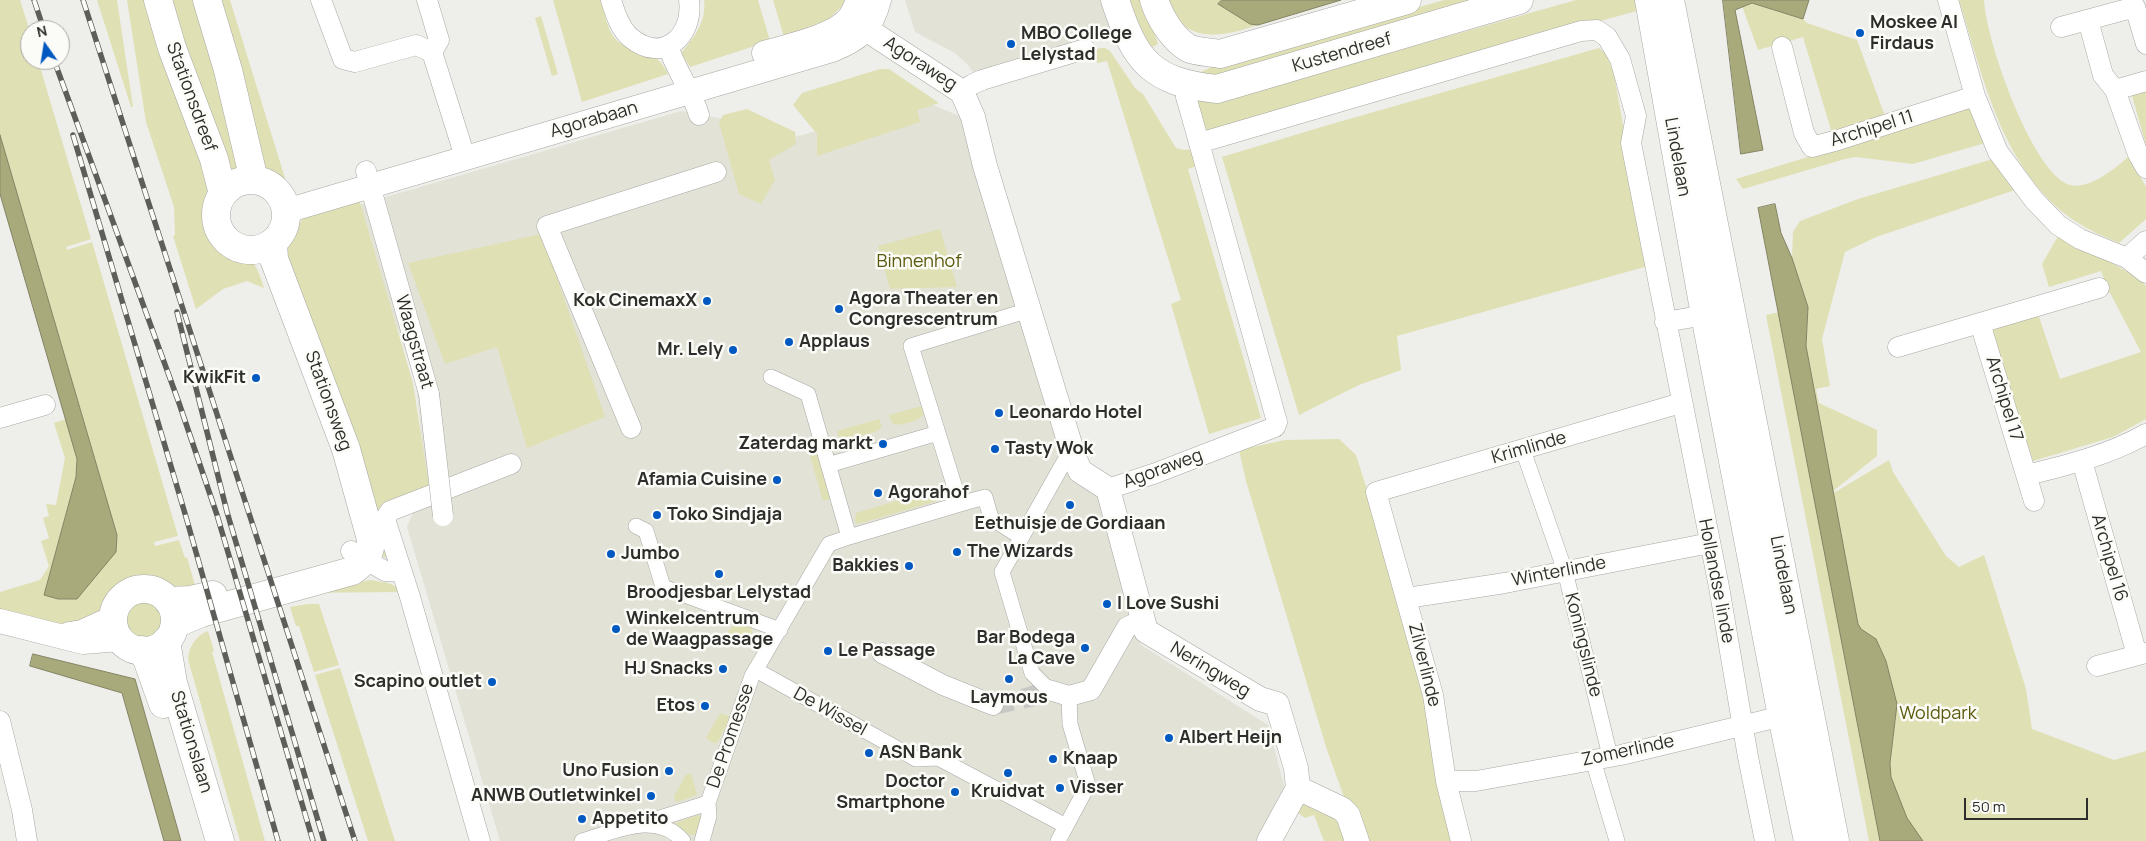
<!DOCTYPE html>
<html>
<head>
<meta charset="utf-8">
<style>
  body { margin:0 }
  #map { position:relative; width:2146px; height:841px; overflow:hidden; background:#eeeeea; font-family:Manrope,sans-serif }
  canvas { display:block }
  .north { position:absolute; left:20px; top:20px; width:50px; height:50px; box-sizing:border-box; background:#fbfbf7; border:1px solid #a9a9a5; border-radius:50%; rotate:347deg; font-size:14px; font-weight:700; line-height:20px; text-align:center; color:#2d2d2b }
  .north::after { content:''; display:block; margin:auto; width:18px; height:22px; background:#0058c1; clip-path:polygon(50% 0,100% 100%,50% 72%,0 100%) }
  .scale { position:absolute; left:1964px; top:798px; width:124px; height:22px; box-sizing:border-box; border:2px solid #2d2d2b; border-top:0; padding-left:6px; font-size:15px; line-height:18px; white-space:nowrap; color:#2d2d2b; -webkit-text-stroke:4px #fbfbf7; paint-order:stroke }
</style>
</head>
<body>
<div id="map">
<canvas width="2146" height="841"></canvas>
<div class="north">N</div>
<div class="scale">50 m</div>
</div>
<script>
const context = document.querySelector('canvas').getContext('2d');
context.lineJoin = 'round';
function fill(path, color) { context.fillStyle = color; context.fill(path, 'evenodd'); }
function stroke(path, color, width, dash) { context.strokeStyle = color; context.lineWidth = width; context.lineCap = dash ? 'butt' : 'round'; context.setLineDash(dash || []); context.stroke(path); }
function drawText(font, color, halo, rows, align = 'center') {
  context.font = font + ' Manrope,sans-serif'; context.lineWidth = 5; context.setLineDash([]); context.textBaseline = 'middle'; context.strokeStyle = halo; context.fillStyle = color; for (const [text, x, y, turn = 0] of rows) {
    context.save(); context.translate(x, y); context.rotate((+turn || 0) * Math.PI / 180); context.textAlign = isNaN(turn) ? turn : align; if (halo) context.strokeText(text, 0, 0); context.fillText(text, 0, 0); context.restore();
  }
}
fill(new Path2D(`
  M905,0H1109L1119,35L974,74L968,65L955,53L915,32Z
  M926,102L964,118L1099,494L1141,645L1268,725L1285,789L1256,841H500L407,527L426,482L416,382L355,206L681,111L734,121L787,139Z`), '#e2e2d7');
fill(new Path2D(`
  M0,0H20L30,32V60H38L91,239L66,247L67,250L92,242L178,536L154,542L155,546L179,540L185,558L187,557L198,596L175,593L153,581H135L118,586L102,612L68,626L0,609V592L40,580L49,566L41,541L49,538L43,518L49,516L46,504L56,505L65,458L54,423L66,419L77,459L76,477L44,595L117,536L0,135Z
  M97,0H117L133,107H131Z
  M127,0H147L213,198C207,217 212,238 230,249C236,252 244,252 248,257C257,265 260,276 264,288L247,281L223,289L196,309L173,236L175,235L174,207L146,122Z
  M167,0H202L241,174L231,178Z
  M212,0H230L288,188H283L275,180L264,174Z
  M553,0H601C605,13 607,34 620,43C640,57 655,47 668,74L582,102Z
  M704,0H758L770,41L690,67L681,53C694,38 707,21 704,0Z
  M773,0H848L829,19L784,37Z
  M1122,0H1144L1158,44L1149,49Z
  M1164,0H1222L1218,4L1250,24L1258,25C1234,33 1200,43 1180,22C1174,16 1169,7 1164,0Z
  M1444,0H1493L1197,85L1199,73L1209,68Z
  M1576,0H1640L1644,9L1476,55L1213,133L1204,131L1194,100L1211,102L1238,96Z
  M1959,0H1984C1986,40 2029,163 2065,183C2085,194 2116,168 2129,156L2146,187V219L2119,243C2104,237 2089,230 2075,221C2002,171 1984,79 1959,0Z
  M1752,3L1803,19L1807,23L1857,40L1885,116L1832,133L1803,37L1758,50L1742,6Z
  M541,16L558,74L552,76L535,18Z
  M1100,48H1105L1110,51L1135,88L1143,94L1176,148L1185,150L1194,149L1197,166L1188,169L1261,418L1209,434L1171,304L1181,300L1107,61L1097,63L1093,51Z
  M1599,48L1606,54L1614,74L1648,266L1397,336L1401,370L1359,385L1299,415L1222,157L1328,125Z
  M880,69H889L939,103L917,110L920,122L817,156V134L793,105L802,93Z
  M2146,88V145L2131,92Z
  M1971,107L1985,143L1913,164L1856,157L1845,159L1743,189L1736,179Z
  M747,109L795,132L796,144L769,160L775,180L761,204L739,194L719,123L723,115Z
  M1993,159L2015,190L1876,237L1845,252L1822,339L1830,386L1816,389L1819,403L1877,430V456L1832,492V494L1889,460L1893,472L1946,556L1959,567L1984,555L2026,689L2032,729L2114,760L2146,751V841H1869L1766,315L1794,309L1806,346L1808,307L1792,258L1793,232L1800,221L1858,199Z
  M359,199L413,383L430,493L377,510L387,558L382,556L380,553L282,250L303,218Z
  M940,229L957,287L890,289L878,246Z
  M2060,233L2133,275L2146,286V419L2113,437L2033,461L1989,323L2036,308L2060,379L2141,352L2108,289L2101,271L2049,287L2042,264Z
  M542,234L605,417L527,448L497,347L445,364L408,263Z
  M922,406L924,414C921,420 898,428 892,423L889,415Z
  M879,419L882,427L877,431L843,442L839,439L837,431Z
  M1339,439L1356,455L1385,547L1424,695L1452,841H1360L1327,750L1246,481L1239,450L1285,440Z
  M816,445L835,498L823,501L808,449V446Z
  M942,487L946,490L947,496L944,499L858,524L855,522L856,513Z
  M371,580L388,583L397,587L398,592L292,593Z
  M145,594L161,600L170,621L153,643L136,642L123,631L120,614L129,599Z
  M308,604H319L339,665L314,672L299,626H296L290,607Z
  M743,623L750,625L752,628L751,637L741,643L730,640L728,632C731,626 736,624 743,623Z
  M208,631L214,651L212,652L265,841H240L189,663C186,650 196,635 208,631Z
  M340,668L395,841H368L315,675Z
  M720,713L729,716L730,719L717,743H714L706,738Z
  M691,773L697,795L677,802L675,801L674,796L686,775Z
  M1313,803L1344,821L1350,841H1324L1314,815L1305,818L1294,810L1300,804Z
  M697,815L703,817L698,834L692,835L674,831L671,825Z`), '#e0e0b5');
const water = new Path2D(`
  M1222,0H1341L1258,25L1250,24L1218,4Z
  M1723,0H1809L1803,19L1752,3L1735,10L1763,150L1741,154Z
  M0,135L117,535L116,552L77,599H58L44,595L76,477L77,459L0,194Z
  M1775,204L1781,233L1792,258L1808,307L1806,346L1858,624L1861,629L1876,639L1886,661L1897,704L1890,763L1891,777L1907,818L1923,841H1880L1758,208Z
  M33,654L135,679L181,841H164L122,693L30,666Z`);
fill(water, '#a9aa7c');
stroke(water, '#848464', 1);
stroke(new Path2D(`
  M993,705L1030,697L1049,690`), '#c7c7c4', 20, [20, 10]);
const pedestrian = new Path2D(`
  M1523,450L1565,571L1610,756
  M828,465L938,433
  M636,526L646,531L663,587L780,630
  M849,537L960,504
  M1021,537L991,518L985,497L960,504L911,346L1029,310
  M756,670L916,759L938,758L1066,826
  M1049,690L1032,673L1002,572L1068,455L1073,454
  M1593,760L1617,841
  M641,824L708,803L752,676L829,544L849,537L808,394L771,377
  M582,841C613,832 657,810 683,841
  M702,841L709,816L708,803
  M1058,841L1088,785L1070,724L1069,696`);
const minor = new Path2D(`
  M321,0L343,59L355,62L416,45L432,52
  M427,0L439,40L432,52L465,157
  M611,0C615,13 620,29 631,38C663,64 694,36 689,0
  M1948,0L1975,96L1998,152L2034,200L2058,225L2080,239L2127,258L2146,273
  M2088,20L2103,75L2115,90L2138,154L2146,168
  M2061,27L2135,7L2146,44
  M668,46C676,71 692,91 699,115
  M1782,47L1804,133L1812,147L1838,140L1975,96
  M2115,90L2146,81
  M962,92L973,84L982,80L1085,49
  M1199,143L1581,31L1597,30L1607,37L1620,59L1636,116L1631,143L1719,587L1748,757L1765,841
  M366,171L429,394
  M2127,258L2146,241
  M1665,322L1717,313
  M1980,323L2034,501
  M1898,347L2099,288
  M0,418L45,405
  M631,428L547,226L716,172
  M2082,461L2137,655
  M2027,475C2068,465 2109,455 2146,434
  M1108,489L1156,473L1275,427L1277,422L1191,114L1186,97L1188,86
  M351,551L385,571L402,572
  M1407,598L1505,583L1710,543
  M882,653L943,685L993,705
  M2097,666L2146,653
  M1049,690L1069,696L1091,690L1127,627L1143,620
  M0,721L22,810L27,841
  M1446,781H1476L1621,755L1795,713
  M480,841L410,597L385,519L390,511L511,464
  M1461,841L1446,781L1433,695L1376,492L1681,403`);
const tertiary = new Path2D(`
  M849,18L962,92L973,117L985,166L1073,454L1080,471L1108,489L1146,631L1260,699L1277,704L1296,768L1298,788L1269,841
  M764,53C787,46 835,37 850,17C853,12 856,6 858,0
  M286,211L832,50C858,40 872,29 879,0
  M0,621L83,642L120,639
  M69,634L82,632L113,618
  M1298,788L1342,809L1348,815L1357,841`);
const secondary = new Path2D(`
  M158,0L172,48L214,159L223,194
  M207,0L228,70L254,180
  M1115,0C1135,61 1151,82 1217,89L1519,0
  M1154,0C1160,18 1172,38 1188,48C1196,52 1211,52 1220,54L1407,0
  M1649,0L1705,315L1782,716L1808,841
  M1670,0L1835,841
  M216 215a35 35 0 1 1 70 0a35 35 0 1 1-70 0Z
  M113 620a31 31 0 1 1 62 0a31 31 0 1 1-62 0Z
  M168,601L191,600L213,595
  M175,624L201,613L352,571C364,563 371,554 371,539L346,449L274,259L273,243
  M166,641L173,683L220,841
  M141,650L147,659L163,704`);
stroke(pedestrian, '#a7a7a4', 16);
stroke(minor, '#a7a7a4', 21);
stroke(tertiary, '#a7a7a4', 25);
stroke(secondary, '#a7a7a4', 29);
stroke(pedestrian, '#fff', 15);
stroke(minor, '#fff', 20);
stroke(tertiary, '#fff', 24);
stroke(secondary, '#fff', 28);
const rail = new Path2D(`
  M34,0L44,30
  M83,0L355,841
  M54,60L179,403L217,515L313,841
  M73,135L186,517L278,841
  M177,312L227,512L324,841`);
stroke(rail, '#5d5d5a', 5.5);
stroke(rail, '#fbfbf7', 4, [11]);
const minorBridge = new Path2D(`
  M429,394L443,516`);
stroke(minorBridge, '#a7a7a4', 21, []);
stroke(minorBridge, '#fff', 20);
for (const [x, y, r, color] of [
  [1860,33,5,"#0058c1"],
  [1011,44,5,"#0058c1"],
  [707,301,5,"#0058c1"],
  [839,309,5,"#0058c1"],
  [789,342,5,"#0058c1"],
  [733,350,5,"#0058c1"],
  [256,378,5,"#0058c1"],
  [999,413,5,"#0058c1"],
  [883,444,5,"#0058c1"],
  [995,449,5,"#0058c1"],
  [777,480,5,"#0058c1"],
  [878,493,5,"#0058c1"],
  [1070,505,5,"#0058c1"],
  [657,515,5,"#0058c1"],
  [957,552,5,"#0058c1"],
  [611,554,5,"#0058c1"],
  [909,566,5,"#0058c1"],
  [719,574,5,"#0058c1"],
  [1107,604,5,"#0058c1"],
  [616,629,5,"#0058c1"],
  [1085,648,5,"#0058c1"],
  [828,651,5,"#0058c1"],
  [723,669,5,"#0058c1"],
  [1009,679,5,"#0058c1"],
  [492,682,5,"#0058c1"],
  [705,706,5,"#0058c1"],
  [1169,738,5,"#0058c1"],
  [869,753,5,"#0058c1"],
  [1053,759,5,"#0058c1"],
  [669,771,5,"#0058c1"],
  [1008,773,5,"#0058c1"],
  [1060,788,5,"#0058c1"],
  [955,792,5,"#0058c1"],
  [651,796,5,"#0058c1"],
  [582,819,5,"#0058c1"]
]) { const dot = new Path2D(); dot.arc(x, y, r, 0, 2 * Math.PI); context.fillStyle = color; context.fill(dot); stroke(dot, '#fbfbf7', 2); }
drawText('bold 18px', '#2d2d2b', '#fbfbf7', [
  ["Moskee Al",1870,23],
  ["Firdaus",1870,44],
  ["MBO College",1021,34],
  ["Lelystad",1021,55],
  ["Agora Theater en",849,299],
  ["Congrescentrum",849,320],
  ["Kok CinemaxX",697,301,"right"],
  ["Applaus",799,342],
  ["Mr. Lely",723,350,"right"],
  ["KwikFit",246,378,"right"],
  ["Leonardo Hotel",1009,413],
  ["Zaterdag markt",873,444,"right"],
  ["Tasty Wok",1005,449],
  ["Afamia Cuisine",767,480,"right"],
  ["Agorahof",888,493],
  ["Toko Sindjaja",667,515],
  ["Eethuisje de Gordiaan",1070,524,"center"],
  ["The Wizards",967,552],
  ["Jumbo",621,554],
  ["Bakkies",899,566,"right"],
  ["Broodjesbar Lelystad",719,593,"center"],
  ["I Love Sushi",1117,604],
  ["Winkelcentrum",626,619],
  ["de Waagpassage",626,640],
  ["Bar Bodega",1075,638,"right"],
  ["La Cave",1075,659,"right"],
  ["Le Passage",838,651],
  ["HJ Snacks",713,669,"right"],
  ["Scapino outlet",482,682,"right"],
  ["Laymous",1009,698,"center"],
  ["Etos",695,706,"right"],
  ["Albert Heijn",1179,738],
  ["ASN Bank",879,753],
  ["Knaap",1063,759],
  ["Uno Fusion",659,771,"right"],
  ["Doctor",945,782,"right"],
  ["Smartphone",945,803,"right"],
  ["Visser",1070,788],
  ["Kruidvat",1008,792,"center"],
  ["ANWB Outletwinkel",641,796,"right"],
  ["Appetito",592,819]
], 'left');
drawText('18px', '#2d2d2b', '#fbfbf7', [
  ["Kustendreef",1342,53,-16],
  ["Agoraweg",920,64,33],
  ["Stationsdreef",191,97,70],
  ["Agorabaan",594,120,-16],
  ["Archipel 11",1872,129,-17],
  ["Lindelaan",1677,157,80],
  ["Waagstraat",414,342,74],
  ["Archipel 17",2004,399,73],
  ["Stationsweg",328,401,70],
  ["Krimlinde",1529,448,-16],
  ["Agoraweg",1163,469,-20],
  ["Archipel 16",2109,558,74],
  ["Winterlinde",1559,572,-11],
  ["Lindelaan",1783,575,79],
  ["Hollandse linde",1716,581,79],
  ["Koningslinde",1583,645,76],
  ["Zilverlinde",1424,665,76],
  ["Neringweg",1210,670,31],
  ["De Wissel",830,712,29],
  ["De Promesse",731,736,-71],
  ["Stationslaan",191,742,73],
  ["Zomerlinde",1628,751,-12]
]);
drawText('18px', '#5b590b', '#fbfbf7', [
  ["Binnenhof",919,262],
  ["Woldpark",1938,714]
]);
</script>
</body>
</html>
